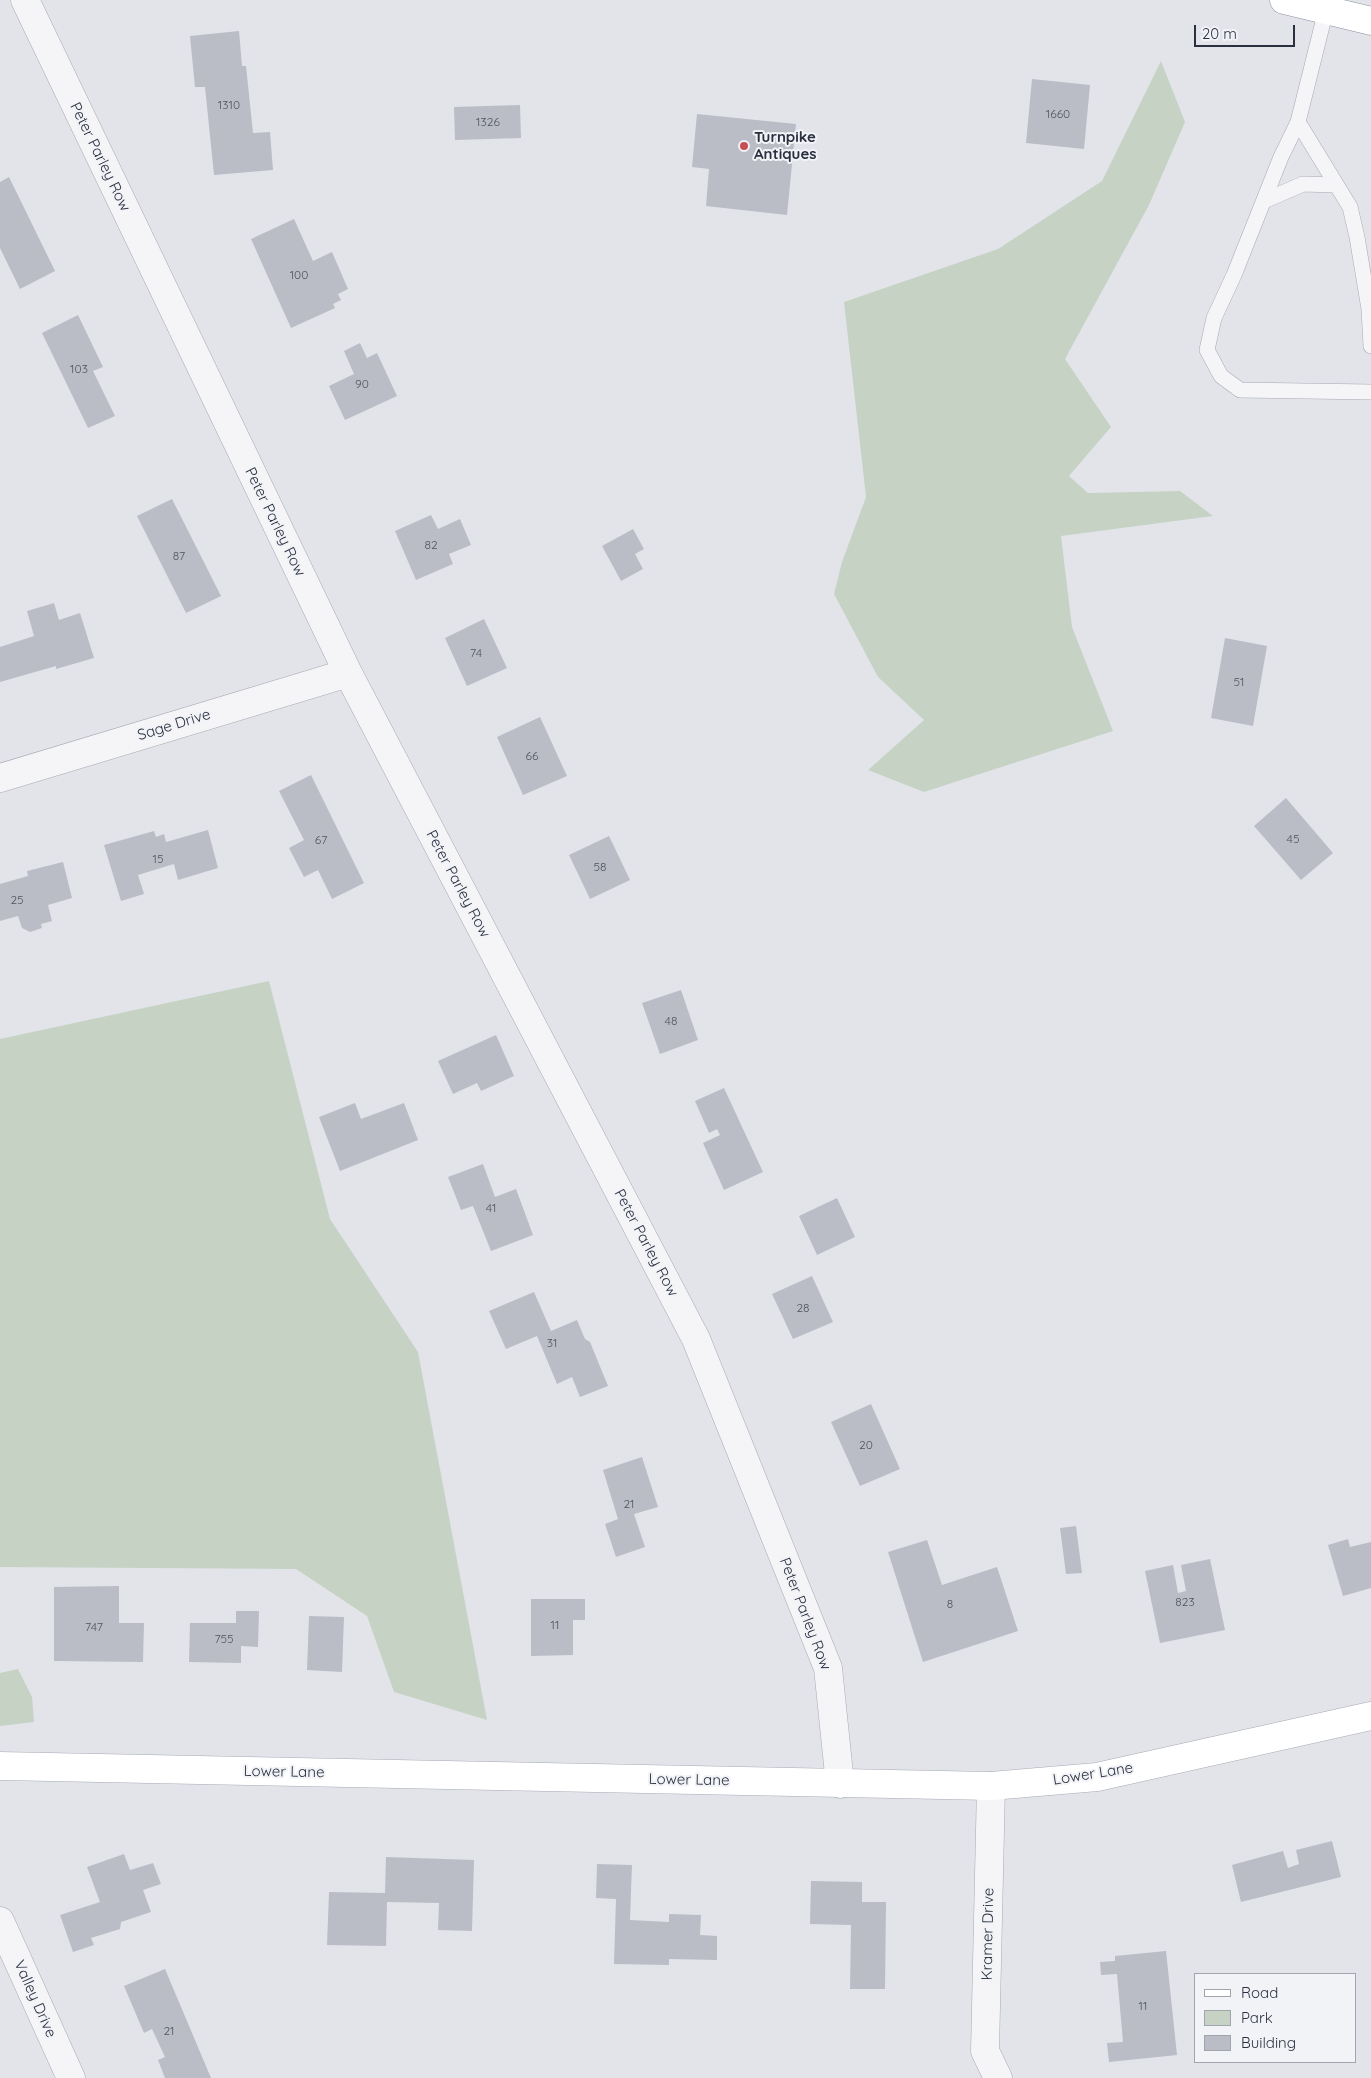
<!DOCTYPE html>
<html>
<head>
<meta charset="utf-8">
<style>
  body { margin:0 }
  #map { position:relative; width:1371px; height:2078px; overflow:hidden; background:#e2e4ea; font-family:Quicksand,sans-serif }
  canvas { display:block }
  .legend { position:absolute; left:1194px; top:1973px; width:162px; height:90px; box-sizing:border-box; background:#f2f3f7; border:1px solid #a2a5ae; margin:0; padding:6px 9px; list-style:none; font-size:15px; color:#2b3040 }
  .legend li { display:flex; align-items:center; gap:10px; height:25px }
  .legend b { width:25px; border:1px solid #a2a5ae }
  .scale { position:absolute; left:1194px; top:25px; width:101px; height:22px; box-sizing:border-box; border:2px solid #2b3040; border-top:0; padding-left:6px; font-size:15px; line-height:18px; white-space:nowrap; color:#2b3040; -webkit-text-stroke:4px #f2f3f7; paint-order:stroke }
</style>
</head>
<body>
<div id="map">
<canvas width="1371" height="2078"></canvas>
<ul class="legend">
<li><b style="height:6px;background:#fff"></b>Road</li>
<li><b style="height:14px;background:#c6d3c4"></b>Park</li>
<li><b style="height:14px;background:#babdc6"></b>Building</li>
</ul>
<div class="scale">20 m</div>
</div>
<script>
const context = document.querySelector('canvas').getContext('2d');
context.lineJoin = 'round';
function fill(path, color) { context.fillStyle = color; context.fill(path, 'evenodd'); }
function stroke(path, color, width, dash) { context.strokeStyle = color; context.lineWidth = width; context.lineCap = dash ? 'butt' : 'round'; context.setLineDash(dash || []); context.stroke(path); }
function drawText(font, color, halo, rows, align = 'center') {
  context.font = font + ' Quicksand,sans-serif'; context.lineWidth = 4; context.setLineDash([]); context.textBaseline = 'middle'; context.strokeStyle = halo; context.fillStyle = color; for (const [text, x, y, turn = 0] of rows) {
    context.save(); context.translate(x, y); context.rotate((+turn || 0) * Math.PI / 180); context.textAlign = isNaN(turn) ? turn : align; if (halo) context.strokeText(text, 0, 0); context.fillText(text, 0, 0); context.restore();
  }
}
fill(new Path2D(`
  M1161,61L1185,122L1149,205L1065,359L1111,427L1069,476L1088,493L1180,491L1213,516L1061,536L1072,627L1113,731L924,792L868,770L924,720L878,677L834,594L842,562L866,497L844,302L998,249L1102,181Z
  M269,981L330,1219L418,1352L487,1720L394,1692L367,1616L296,1569L0,1567V1039Z
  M18,1669L32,1697L34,1722L0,1726V1673Z`), '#c6d3c4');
fill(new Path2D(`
  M239,31L242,66H246L253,133L270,132L273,170L214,175L205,87H195L190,36Z
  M1032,79L1090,85L1084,149L1026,143Z
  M520,105L521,138L455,140L454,107Z
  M697,114L796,124L787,215L706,206L709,169L692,167Z
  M9,177L55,271L20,289L0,248V182Z
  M294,219L313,261L332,252L348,289L338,294L341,300L333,304L335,308L291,328L251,239Z
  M78,315L103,367L93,371L115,416L88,428L42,333Z
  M360,343L367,358L377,353L397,396L345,420L329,386L354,374L344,351Z
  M172,499L221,596L186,613L137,516Z
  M431,515L438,529L460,519L471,545L449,554L453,564L416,580L395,531Z
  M633,529L644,549L635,554L643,569L621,581L602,546Z
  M54,603L59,620L80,613L94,658L56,669V666L0,682V647L34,636L27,611Z
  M484,619L507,668L467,686L445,638Z
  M1225,638L1267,646L1253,726L1211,718Z
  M540,717L567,776L523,795L497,737Z
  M311,775L364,883L332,899L318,870L304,877L289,848L304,840L279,791Z
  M1286,798L1333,853L1301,880L1254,826Z
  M208,830L218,868L178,880L174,864L138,875L144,894L121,901L104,845L154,831L156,837L164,834L166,842Z
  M609,836L630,880L590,899L569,855Z
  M63,862L72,898L48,905L52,921L41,924L42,928L30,932L22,928L18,916L0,921V884L28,876L27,871Z
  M681,990L698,1040L660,1054L642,1003Z
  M496,1035L514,1076L481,1091L477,1083L453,1094L438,1061Z
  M724,1088L763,1172L724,1190L703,1143L720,1135L717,1129L709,1133L695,1101Z
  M355,1103L361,1119L404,1103L418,1140L340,1171L319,1117Z
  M483,1164L495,1197L516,1189L533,1235L491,1251L473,1206L461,1210L448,1177Z
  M837,1198L855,1237L817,1255L799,1216Z
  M812,1276L833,1322L793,1339L772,1294Z
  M534,1292L551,1331L577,1320L585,1339L590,1342L608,1386L580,1397L572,1377L557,1384L537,1336L506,1349L489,1311Z
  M871,1404L900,1469L860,1486L831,1422Z
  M642,1457L658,1507L634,1514L645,1547L616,1557L605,1524L618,1519L603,1470Z
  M1076,1526L1082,1573L1066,1574L1060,1528Z
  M1348,1539L1350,1547L1371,1542V1588L1343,1596L1328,1545Z
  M927,1540L942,1585L997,1567L1018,1631L923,1662L888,1552Z
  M1210,1559L1225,1630L1160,1643L1145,1571L1173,1565L1178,1593L1186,1591L1181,1565Z
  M119,1586V1623H144L143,1662L54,1661V1587Z
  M531,1599H585V1620H573V1655L531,1656Z
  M236,1611H259L258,1647L241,1646V1663L189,1662L190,1623H236Z
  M309,1616L344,1617L342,1672L307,1670Z
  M1332,1841L1341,1877L1241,1902L1232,1865L1283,1851L1288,1868L1299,1864L1296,1850Z
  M124,1854L130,1870L153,1863L161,1884L143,1890L151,1912L121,1922L120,1929L91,1938L94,1945L73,1952L60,1915L100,1902L87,1867Z
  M386,1857L474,1860L472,1931L438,1930L439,1903L387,1902L386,1946L327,1945L329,1892L385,1893Z
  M597,1864L632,1865L630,1920L669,1922V1914L701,1915L700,1935L717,1936V1960L669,1959V1965L614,1964L616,1899L596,1898Z
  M811,1881L862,1882V1902H886L885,1989H850L851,1925L810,1924Z
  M1166,1951L1177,2055L1109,2062L1107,2043L1123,2042L1117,1974L1101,1975L1100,1962L1115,1961V1956Z
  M165,1969L211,2078H165L158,2060L165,2057L152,2029L144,2033L124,1986Z`), '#babdc6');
const lane = new Path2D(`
  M1326,10L1298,122L1281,157L1234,275L1214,318L1207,350L1221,376L1240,390L1371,392
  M1298,122L1350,207L1357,237L1369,309L1371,346
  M1264,201L1303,184L1336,185`);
const street = new Path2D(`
  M25,0L348,673L696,1339L828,1668L840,1784
  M0,778L348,673
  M991,1786L985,2051L998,2078
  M0,1921L71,2078`);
const secondary = new Path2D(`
  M0,1766L991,1786L1097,1777L1371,1716`);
const highway = new Path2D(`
  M1284,0L1371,21`);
stroke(lane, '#a7aab4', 16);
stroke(street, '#a7aab4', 29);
stroke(secondary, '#a7aab4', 29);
stroke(highway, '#8a909f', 29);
stroke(lane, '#f5f5f8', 15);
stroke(street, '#f5f5f8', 28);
stroke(secondary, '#fff', 28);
stroke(highway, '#fff', 28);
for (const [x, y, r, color] of [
  [744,146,5,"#c65054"]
]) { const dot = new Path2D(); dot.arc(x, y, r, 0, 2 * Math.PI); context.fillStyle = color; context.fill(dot); stroke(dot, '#f2f3f7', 2); }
drawText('12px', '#4f5362', null, [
  ["1310",229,105],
  ["1660",1058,114],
  ["1326",488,122],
  ["100",299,275],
  ["103",79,369],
  ["90",362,384],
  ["82",431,545],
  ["87",179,556],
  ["74",476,653],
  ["51",1239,682],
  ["66",532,756],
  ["45",1293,839],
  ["67",321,840],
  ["15",158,859],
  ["58",600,867],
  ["25",17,900],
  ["48",671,1021],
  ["41",491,1208],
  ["28",803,1308],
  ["31",552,1343],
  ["20",866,1445],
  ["21",629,1504],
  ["823",1185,1602],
  ["8",950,1604],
  ["11",555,1625],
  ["747",94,1627],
  ["755",224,1639],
  ["11",1143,2006],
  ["21",169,2031]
]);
drawText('bold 15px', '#2b3040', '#f2f3f7', [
  ["Turnpike",754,137],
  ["Antiques",754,154]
], 'left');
drawText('15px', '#2b3040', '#f2f3f7', [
  ["Peter Parley Row",100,157,64],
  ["Peter Parley Row",275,522,64],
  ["Sage Drive",174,725,-17],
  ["Peter Parley Row",458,884,62],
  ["Peter Parley Row",646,1243,62],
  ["Peter Parley Row",805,1614,69],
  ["Lower Lane",284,1772,1],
  ["Lower Lane",1093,1774,-9],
  ["Lower Lane",689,1780,1],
  ["Kramer Drive",988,1934,-89],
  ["Valley Drive",35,1999,66]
]);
</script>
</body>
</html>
